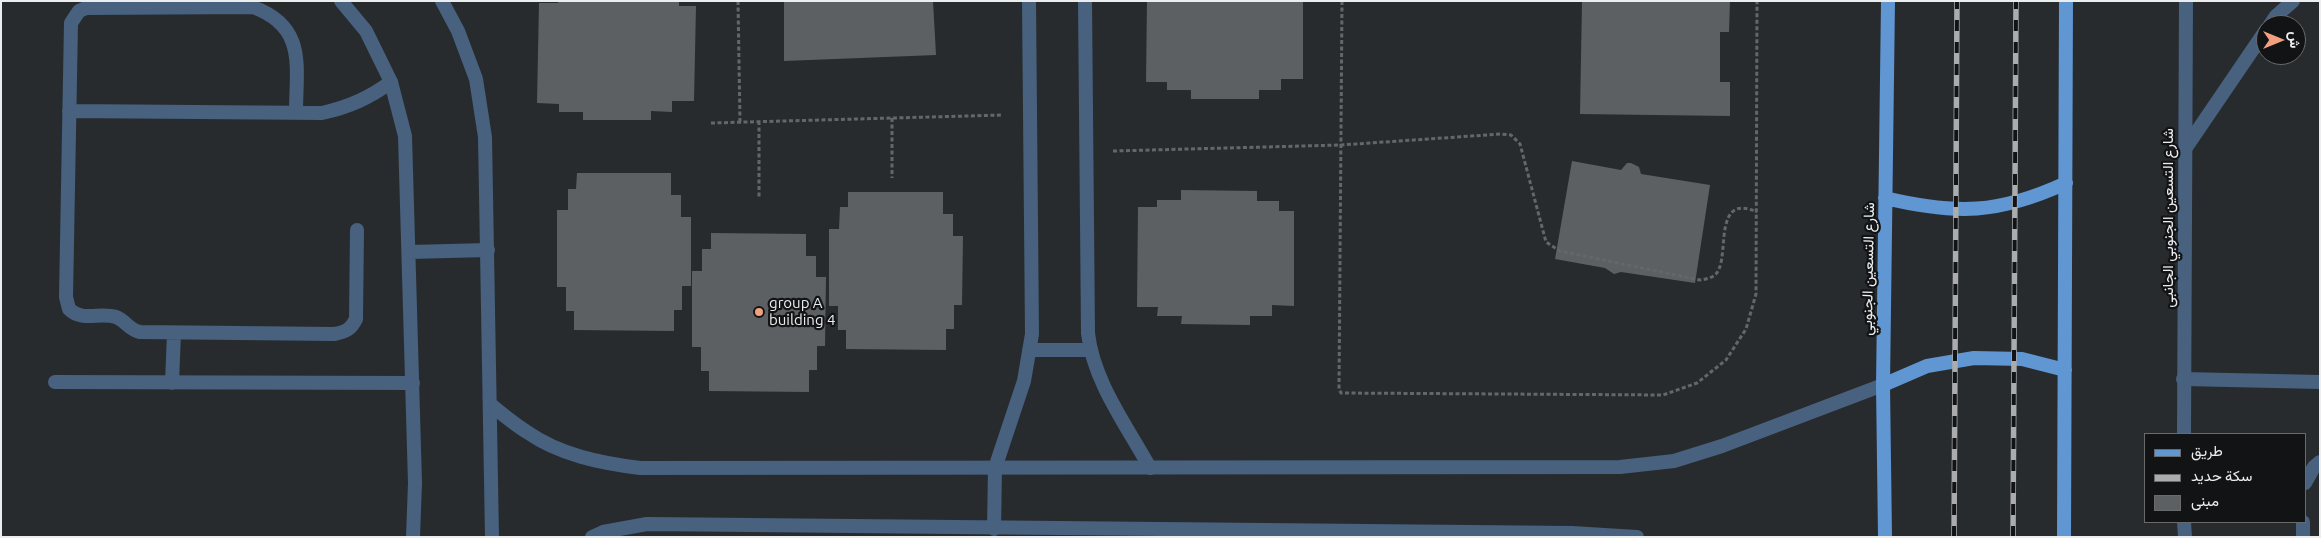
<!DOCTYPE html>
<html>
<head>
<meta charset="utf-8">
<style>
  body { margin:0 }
  #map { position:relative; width:2321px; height:538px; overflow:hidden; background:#282b2e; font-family:Ubuntu,Vazirmatn,sans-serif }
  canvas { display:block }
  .frame { position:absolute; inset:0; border:2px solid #ebedef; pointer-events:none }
  .legend { position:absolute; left:2144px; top:433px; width:162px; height:90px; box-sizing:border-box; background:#121315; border:1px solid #696a6c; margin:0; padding:6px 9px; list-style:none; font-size:15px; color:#ebedef }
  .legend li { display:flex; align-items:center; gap:10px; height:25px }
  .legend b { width:25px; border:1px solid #696a6c }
  .north { position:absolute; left:2256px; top:15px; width:50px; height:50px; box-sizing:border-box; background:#121315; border:1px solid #696a6c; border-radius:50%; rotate:90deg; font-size:14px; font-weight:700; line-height:20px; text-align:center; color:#ebedef }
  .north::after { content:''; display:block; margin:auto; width:18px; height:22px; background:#f2a080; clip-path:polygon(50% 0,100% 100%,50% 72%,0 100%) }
</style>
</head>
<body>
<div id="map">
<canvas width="2321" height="538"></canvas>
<div class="frame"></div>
<ul class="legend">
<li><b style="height:6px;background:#6096d2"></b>طريق</li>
<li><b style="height:6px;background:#aaacae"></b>سكة حديد</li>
<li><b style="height:14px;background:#5d6063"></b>مبنى</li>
</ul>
<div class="north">ش</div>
</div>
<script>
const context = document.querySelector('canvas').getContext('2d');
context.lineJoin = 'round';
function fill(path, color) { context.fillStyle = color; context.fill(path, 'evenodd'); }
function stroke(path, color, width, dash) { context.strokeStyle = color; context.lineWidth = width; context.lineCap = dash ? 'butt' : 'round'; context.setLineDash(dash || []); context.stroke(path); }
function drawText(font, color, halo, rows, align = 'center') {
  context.font = font + ' Ubuntu,Vazirmatn,sans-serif'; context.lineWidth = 4.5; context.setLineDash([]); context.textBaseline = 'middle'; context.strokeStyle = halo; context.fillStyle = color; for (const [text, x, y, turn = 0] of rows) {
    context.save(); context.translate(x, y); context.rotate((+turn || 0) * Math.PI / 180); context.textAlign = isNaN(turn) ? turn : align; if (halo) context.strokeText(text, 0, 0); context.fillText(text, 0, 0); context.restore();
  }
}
fill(new Path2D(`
  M558,1H679V6H696L694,101H672V112L651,111V120H583V112H559V104L537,103L539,3H558Z
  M784,1H933L936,55L784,61Z
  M1147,1H1303V79H1281V90H1259V99H1191V90H1167V82H1146Z
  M1582,1H1730L1729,32H1720V82H1730V116L1580,114Z
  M1572,161L1621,170L1627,163H1631L1639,167L1641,174L1710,185L1695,283L1621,272L1614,274L1605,268L1555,259Z
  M577,173H671V195H681V217H691V286H682V310H674V331L574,330V311H566V287H557V210H568V189H576Z
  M1181,190L1257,191V201H1279V211H1294V306L1272,305V316H1250V325L1181,324L1182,316H1157L1158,307H1137L1138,207H1157V200H1181Z
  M848,192H943V214H953V236H963L962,305H954V329H946V350L846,349V330H838V306H829V229H839L840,207H848Z
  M711,233L806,234V256H816V277H826L825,346H817V370H809V392L709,391V371H701V347H692V271H702V249H711Z`), '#5d6063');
stroke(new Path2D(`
  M738,1L740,122
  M1342,1L1339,389L1341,393L1663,395L1697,383L1726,360L1746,329L1756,294L1757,1
  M892,118V178
  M759,121V198
  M711,123L1003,115
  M1113,151L1341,145L1501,134L1511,135L1520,144L1546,242L1560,251L1700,280C1708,279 1716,277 1719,269C1728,249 1715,193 1757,212`), '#646769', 3, [4, 2.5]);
stroke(new Path2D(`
  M69,111L322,113C349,107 369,98 391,82
  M296,113C296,66 307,27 253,7L86,8L79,11L71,23L66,297L69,309C82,322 100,312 116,317C125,320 129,330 140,332L334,334C346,332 351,329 356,319L357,230
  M2183,379L2320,382
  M55,382L413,383
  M172,383L174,333
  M2305,483L2314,467L2320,462
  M2303,522V537`), '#47617f', 14);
stroke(new Path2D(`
  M1085,1L1088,333C1093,381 1127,426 1150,468
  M2270,25L2276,16L2293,1
  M2185,149L2266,30
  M1029,350H1090
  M994,529L995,468L1024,381L1032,334L1029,1`), '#47617f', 14);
stroke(new Path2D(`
  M341,1L366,31L391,82L405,136L415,483L413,537
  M442,1L458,31L476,79L485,137L492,537
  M410,252L488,250
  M490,404C502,414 514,424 527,432C560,455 600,463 640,468L1620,467L1674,461L1722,446L1883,385
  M2184,434L2186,1
  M2184,522L2185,537
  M592,537L603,532L647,524L1572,533L1637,537`), '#47617f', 14);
stroke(new Path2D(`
  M1885,198C1956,215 1999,214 2066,183
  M1883,385L1927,366L1974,358L2022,359L2065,370
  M1885,537L1883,385L1888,1
  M2064,537L2066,1`), '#6096d2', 14);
const rail = new Path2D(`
  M1954,537L1957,1
  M2013,537L2016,1`);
stroke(rail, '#aaacae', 5.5);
stroke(rail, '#121315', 4, [11]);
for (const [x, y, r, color] of [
  [759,312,5,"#f2a080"]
]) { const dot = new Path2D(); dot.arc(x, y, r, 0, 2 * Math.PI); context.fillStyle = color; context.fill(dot); stroke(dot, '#121315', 2); }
drawText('15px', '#ebedef', '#121315', [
  ["شارع التسعين الجنوبي الجانبى",2168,218,-90],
  ["شارع التسعين الجنوبي",1868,269,-89]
]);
drawText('15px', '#ebedef', '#121315', [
  ["group A",769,303],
  ["building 4",769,320]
], 'left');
</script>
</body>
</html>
